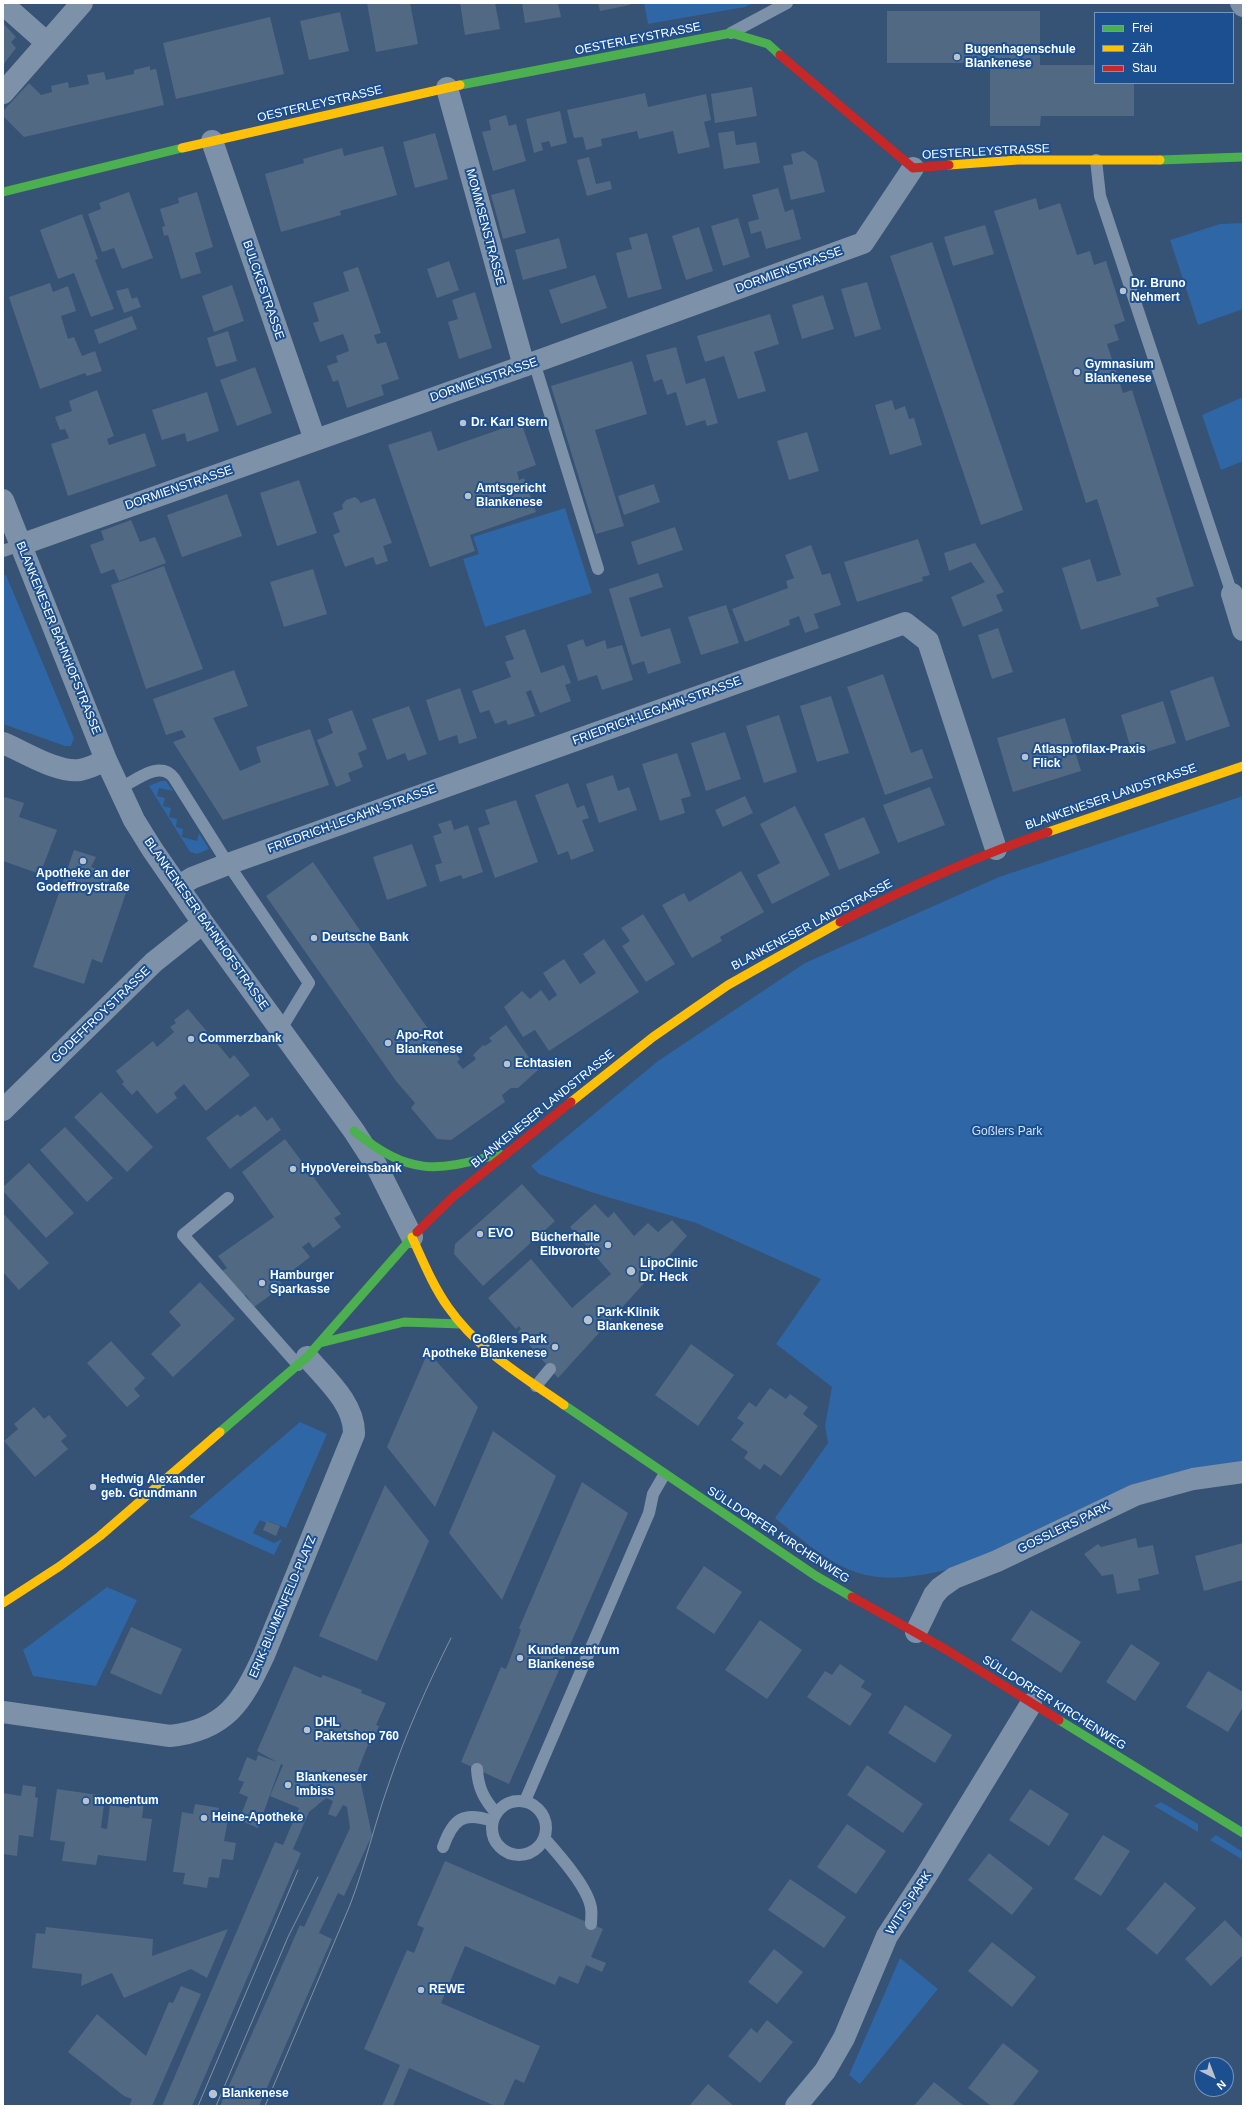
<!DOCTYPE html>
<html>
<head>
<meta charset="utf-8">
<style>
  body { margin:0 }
  #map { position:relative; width:1246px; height:2109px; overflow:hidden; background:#365274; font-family:Helvetica,sans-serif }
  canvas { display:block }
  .frame { position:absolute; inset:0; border:4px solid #fff; pointer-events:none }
  .legend { position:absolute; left:1094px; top:12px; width:140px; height:72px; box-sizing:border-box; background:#1b4f8f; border:1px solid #7695bc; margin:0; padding:5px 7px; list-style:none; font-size:12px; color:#fff }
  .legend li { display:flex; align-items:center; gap:8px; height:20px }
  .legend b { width:20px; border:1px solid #7695bc }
  .north { position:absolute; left:1194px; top:2057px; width:40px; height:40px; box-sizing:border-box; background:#1b4f8f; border:1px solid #7695bc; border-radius:50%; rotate:138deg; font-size:11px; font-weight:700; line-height:16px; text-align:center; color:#fff }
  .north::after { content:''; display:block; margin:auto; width:14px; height:18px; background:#b9c2ce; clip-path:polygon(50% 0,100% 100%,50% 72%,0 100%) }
</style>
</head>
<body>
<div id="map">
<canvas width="1246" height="2109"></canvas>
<div class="frame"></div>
<ul class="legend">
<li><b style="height:5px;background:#4caf50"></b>Frei</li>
<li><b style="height:5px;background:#ffc107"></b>Zäh</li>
<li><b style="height:5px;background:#c62828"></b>Stau</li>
</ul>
<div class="north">N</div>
</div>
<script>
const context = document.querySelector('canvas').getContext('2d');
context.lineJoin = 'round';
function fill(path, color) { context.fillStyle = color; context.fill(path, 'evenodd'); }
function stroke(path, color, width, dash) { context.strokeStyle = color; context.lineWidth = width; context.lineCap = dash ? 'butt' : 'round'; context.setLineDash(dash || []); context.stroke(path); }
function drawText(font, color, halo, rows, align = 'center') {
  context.font = font + ' Helvetica,sans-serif'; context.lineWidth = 4; context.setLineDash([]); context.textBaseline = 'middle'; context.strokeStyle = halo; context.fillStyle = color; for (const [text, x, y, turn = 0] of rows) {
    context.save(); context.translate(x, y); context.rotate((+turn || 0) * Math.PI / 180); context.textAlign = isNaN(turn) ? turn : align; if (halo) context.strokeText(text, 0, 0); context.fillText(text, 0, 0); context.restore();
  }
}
fill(new Path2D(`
  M644,3H754L745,7L648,24Z
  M1243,223V309L1198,325L1170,240L1220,224Z
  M1243,397V461L1221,470L1202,415Z
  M565,508L592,593L485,627L463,559L479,554L473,537Z
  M6,575L74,738L71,746H65L3,724V576Z
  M161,781H166L173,791L159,788L157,796L165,798L163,806L171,808L169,817L177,819L176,827L183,829L182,837L197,841L199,833L209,849L197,854L190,852L149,786Z
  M1243,796V1462L946,1570C861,1590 839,1570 775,1518L828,1443L825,1426L832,1387L776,1344L821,1279L696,1223L594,1193L539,1174L531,1166L658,1061L805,963L999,877Z
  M300,1422L327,1434L286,1528L268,1521L266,1523L260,1520L253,1533L274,1543L282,1539L274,1555L189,1517Z
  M107,1587L137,1600L96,1686L33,1676L23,1650Z
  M1161,1802L1198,1824V1832L1154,1806Z
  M1216,1835L1243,1852V1860L1210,1840Z
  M900,1958L938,1989L860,2084L849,2075Z`), '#2f66a5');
fill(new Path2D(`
  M367,3H410L418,44L376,52Z
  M460,3H495L500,29L465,35Z
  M522,3H558L561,17L525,23Z
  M598,3H630V5L600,11Z
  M887,11H1040V65H1095V83H1134V116H1041L1040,126H990V63H887Z
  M340,12L349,51L309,60L300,21Z
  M270,17L284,74L176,99L163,43Z
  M3,23L16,37L11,42L16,48L3,65Z
  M150,66V70L156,69L164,105L24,137L3,116V111L29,83L41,95L52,92L51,86L68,82L69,88L89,84L87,75L104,72L106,80L134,74V70Z
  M752,87L757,116L715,123L711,94Z
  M645,93L648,107L706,94L711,120L704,122L710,147L678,154L673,131L639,139L637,131L601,139L602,146L586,150L583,137L574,138L567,110Z
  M560,111L567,143L551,147L549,141L541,143L543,150L534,153L526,119Z
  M506,115L509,126L516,124L526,161L493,171L482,132L491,130L489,120Z
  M734,131L736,145L756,142L760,163L724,169L718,133Z
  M435,133L448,179L415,188L403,142Z
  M383,146L397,195L340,211L341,215L281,232L265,174L304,163L303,159L342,148L344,156Z
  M804,151L817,161L825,192L791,200L783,166L793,164L791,154Z
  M589,157L596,184L610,181L612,189L587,196L577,160Z
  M778,188L785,212L793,209L801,239L766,249L761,231L751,234L748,222L759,219L752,195Z
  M514,189L526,233L503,239L491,195Z
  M129,192L153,258L122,269L114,248L102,252L88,214L101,209L99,203Z
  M197,192L213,247L195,253L201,273L181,279L168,235L164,236L162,227L165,226L160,209L179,203L178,198Z
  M1036,198L1039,210L1060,203L1077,255L1090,251L1094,265L1106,261L1125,321L1114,325L1119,340L1107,344L1123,393L1132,390L1194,586L1156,598L1159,606L1081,630L1062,568L1090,559L1097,582L1121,575L1097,499L1086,503L994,211Z
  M82,214L98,259L95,260L114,309L91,317L74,273L58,279L40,230Z
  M738,218L750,257L723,266L711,226Z
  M985,225L994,254L953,266L944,237Z
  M699,227L713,271L686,280L672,236Z
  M647,233L662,289L628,298L616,253L632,249L629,238Z
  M559,238L567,268L523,280L515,250Z
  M932,242L1023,510L981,525L890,256Z
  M449,261L459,290L437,298L427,269Z
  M358,267L381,333L374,335L377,344L386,342L399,379L381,385L384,395L347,408L338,380L333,382L327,366L338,362L336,356L349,351L347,344L343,334L320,342L313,323L319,321L313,303L349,291L343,272Z
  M595,275L607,308L561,324L549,290Z
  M867,282L881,329L855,337L841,289Z
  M50,283L53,292L68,286L76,311L61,316L68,339L74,337L82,356L95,351L102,371L87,376L85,373L40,389L9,297Z
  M232,285L244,321L214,332L202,296Z
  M128,288L132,299L137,297L141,307L124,313L116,291Z
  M475,292L492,348L459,359L448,322L458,319L452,300Z
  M823,295L834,329L802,339L792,305Z
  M770,314L779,344L754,352L766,391L738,399L724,356L705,362L697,336Z
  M132,316L137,329L99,344L94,330Z
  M228,331L237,361L216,367L207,338Z
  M676,347L686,384L705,378L718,423L707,426L705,420L686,426L676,392L667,395L662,379L654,382L646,355Z
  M632,361L647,414L595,430L624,526L596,534L551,386Z
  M255,367L272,413L237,426L220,380Z
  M97,390L114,436L107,439L109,445L145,433L156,466L68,496L51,444L69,438L65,429L60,430L55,417L72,411L69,401Z
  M207,392L219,431L187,442L185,433L162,440L152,410Z
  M892,400L895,410L905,406L909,419L914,418L922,445L890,455L875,405Z
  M521,422L536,465L517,472L519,480L524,478L536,512L470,535L475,551L430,567L388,445L431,431L438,451Z
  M807,432L819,471L789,480L777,441Z
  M299,480L317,533L277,546L260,493Z
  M654,484L660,502L624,515L618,496Z
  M227,494L242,536L182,557L167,515Z
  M355,497L359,500L360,503L375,498L392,543L383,546L388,561L376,565L373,557L345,567L333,535L340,532L333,513L343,509L342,505L346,500Z
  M131,520L140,542L155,537L166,563L119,581L114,569L101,574L90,545L104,540L101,531Z
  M675,527L683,550L638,565L631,542Z
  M918,539L930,575L922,577L923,581L857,602L844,562Z
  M975,543L1004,592L996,595L1003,611L963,627L951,597L985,582L971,562L949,571L944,553Z
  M811,545L822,575L830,573L841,605L814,614L819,628L805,633L799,616L789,620L790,625L745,642L732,609L788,588L786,581L794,578L785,555Z
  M164,566L203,669L146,689L111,585Z
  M313,569L327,614L284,627L270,582Z
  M658,573L663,587L629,598L641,637L670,628L681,663L648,674L644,661L632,665L609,589Z
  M726,605L739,643L701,655L688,617Z
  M998,628L1013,672L992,679L978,635Z
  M525,629L541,673L564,665L571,683L565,685L571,701L540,713L531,690L526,692L535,716L508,725L506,720L495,724L489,710L480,713L472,691L511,677L505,662L514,659L505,636Z
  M583,639L586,647L605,640L607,649L622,645L633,680L602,690L597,675L578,681L567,645Z
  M234,670L248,706L213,718L240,771L261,762L256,747L310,729L329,785L223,820L173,742L186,737L182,730L166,735L153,699Z
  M883,674L911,753L922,749L933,778L885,795L847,687Z
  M1213,676L1230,726L1186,741L1170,691Z
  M460,688L477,738L459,744L457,735L439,741L426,700Z
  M831,696L849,753L817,762L800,706Z
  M1163,701L1176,743L1133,756L1121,715Z
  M409,706L427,754L408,761L405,753L387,760L372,719Z
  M352,710L367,749L358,753L363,767L348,773L351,781L336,787L317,740L333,733L328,719Z
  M779,715L797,772L764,783L746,726Z
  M1065,718L1081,771L1013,792L997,738Z
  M725,732L741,779L706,791L691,743Z
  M677,753L691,796L681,799L685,813L660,821L642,764Z
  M613,775L618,791L629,787L637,810L599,823L586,784Z
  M568,783L577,808L584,805L589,818L582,820L594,851L571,860L568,851L558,855L535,795Z
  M930,787L945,825L898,843L883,805Z
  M745,796L753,813L723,827L715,810Z
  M5,797L24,803L19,817L57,830L40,874L3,861V801Z
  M516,800L538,862L495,878L478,828L490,824L485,810Z
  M795,806L830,875L772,904L757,875L780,863L760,824Z
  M864,817L880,853L839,870L824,834Z
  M451,820L454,830L468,825L483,872L463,879L461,875L440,882L435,865L442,863L433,836L442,833L438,824Z
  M412,844L427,886L387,900L373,857Z
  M74,850L96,857L91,867L111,874L108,883L127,890L102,963L92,959L84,984L33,967Z
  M313,862L414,1009L442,1048L448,1043L460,1059L457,1062L463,1069L476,1059L473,1055L483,1045L485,1046L492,1041L489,1038L506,1025L538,1070L518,1088H511L502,1095L505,1102L451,1140L437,1139L411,1108L415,1103L396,1081L266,896Z
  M741,871L764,912L720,937L722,941L692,958L662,905L684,893L689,902Z
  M643,914L675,964L646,982L622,946L630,941L621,928Z
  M604,939L639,992L549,1051L535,1030L523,1037L504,1007L522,991L530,999L541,990L549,1001L557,995L543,973L564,959L580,984L596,973L583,954Z
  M188,1009L230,1059L234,1055L250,1075L206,1111L184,1084L174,1093L177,1098L157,1114L137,1090L132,1095L122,1084L124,1082L116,1071L153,1041L157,1047L174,1032L170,1027L176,1023L174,1020Z
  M101,1092L153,1147L127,1172L74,1117Z
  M255,1106L267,1121L272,1117L281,1130L230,1169L206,1138L238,1114L240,1117Z
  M65,1127L113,1178L87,1202L40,1150Z
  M285,1139L341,1214L334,1218L341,1227L313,1248L309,1242L302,1247L310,1257L283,1278L280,1273L276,1276L283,1286L254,1307L246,1295L242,1298L222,1271L227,1268L218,1256L274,1217L242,1172Z
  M29,1163L74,1213L46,1238L3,1191V1187Z
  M522,1184L555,1221L483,1286L454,1254L455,1244Z
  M595,1204L608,1218L614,1212L634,1236L648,1223L658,1232L672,1220L687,1236L558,1378L518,1332L521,1329L519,1326L516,1329L488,1298L531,1259L572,1308L611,1274L570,1227Z
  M3,1213L49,1263L19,1290L3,1272Z
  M200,1282L235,1319L173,1377L151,1354L181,1325L169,1312Z
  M111,1341L145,1378L134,1389L140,1396L127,1407L87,1363Z
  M691,1344L734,1375L698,1426L655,1395Z
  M428,1352L478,1407L435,1507L387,1447Z
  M770,1388L786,1399L790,1394L808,1407L803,1414L818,1426L781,1476L764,1464L760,1470L744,1458L748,1452L731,1440L744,1423L737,1418L749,1402L756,1407Z
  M34,1407L44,1419L49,1415L67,1436L61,1441L68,1449L35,1477L4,1441L18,1429L14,1424Z
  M493,1431L556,1476L502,1600L449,1533Z
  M582,1482L628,1513L509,1784L461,1762L501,1667L506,1669L521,1630L519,1628Z
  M385,1485L429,1541L377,1661L319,1636Z
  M267,1521L280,1526L276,1536L263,1530Z
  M1136,1538L1138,1548L1153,1545L1159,1574L1138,1579L1140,1590L1117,1594L1113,1574L1102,1576L1084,1554L1098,1544L1101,1547Z
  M1243,1543V1580L1204,1591L1195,1556Z
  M704,1566L742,1592L714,1634L676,1608Z
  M1031,1610L1081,1642L1061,1673L1011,1640Z
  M760,1620L802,1650L767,1699L725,1670Z
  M131,1627L182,1649L161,1695L110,1673Z
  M1131,1644L1160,1663L1135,1701L1106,1682Z
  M840,1664L865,1681L861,1687L872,1694L850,1726L807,1697L825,1671L832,1675Z
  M294,1666L321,1678L323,1675L362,1690L361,1693L386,1703L376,1725L379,1726L371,1746L368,1745L358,1770L372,1835L344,1896L338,1893L319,1933L332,1939L259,2106H220L300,1925L304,1927L350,1828L347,1807L343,1805L336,1817L328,1814L333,1801L326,1798L309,1812L293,1849L301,1853L192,2106H162L275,1842L283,1845L299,1808L270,1796L283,1765L281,1764L258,1828L239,1820L248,1797L239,1793L244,1782L238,1780L247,1757L256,1761L258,1755L277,1762L257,1751Z
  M1208,1671L1243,1692V1707L1228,1732L1186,1707Z
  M905,1705L952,1735L935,1763L888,1733Z
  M867,1765L923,1804L903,1833L847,1795Z
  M23,1785L36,1787L35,1797L38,1798L33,1837L19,1835L17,1856L3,1854V1793L21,1796Z
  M57,1789L105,1796L101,1828L107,1829L110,1805L129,1808L130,1801L144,1802L142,1818L152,1819L146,1861L98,1855L96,1865L62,1861L65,1842L50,1840Z
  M1030,1789L1069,1814L1049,1846L1009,1820Z
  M195,1804L219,1808L218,1817L228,1819L224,1841L236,1843L233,1860L222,1859L219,1878L209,1877L207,1888L183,1884L185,1873L173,1872L182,1812L193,1814Z
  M847,1824L886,1851L856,1894L817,1867Z
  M1103,1835L1130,1851L1101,1896L1074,1879Z
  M989,1853L1033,1888L1012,1915L968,1880Z
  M445,1861L603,1929L591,1957L606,1963L602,1972L586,1965L578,1984L559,1976L555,1985L465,1946L441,2003L540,2046L524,2083L515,2079L503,2106H495L409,2068L393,2106H382L400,2065L364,2049L407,1950L414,1953L424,1928L417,1925Z
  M790,1879L846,1917L824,1948L768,1910Z
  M1165,1882L1196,1908L1157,1955L1126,1929Z
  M1225,1920L1243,1939V1955L1211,1986L1185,1959Z
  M46,1927L153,1939L152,1956L228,1929L207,1978L191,1969L124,1998L112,1973L81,1986L82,1974L32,1968L36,1933L45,1934Z
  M992,1942L1036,1977L1012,2007L968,1971Z
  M774,1949L803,1972L777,2004L748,1982Z
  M181,1986L201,1994L152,2106H129L132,2099L124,2096L68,2052L97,2014L146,2056L169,2002L173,2003Z
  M767,2020L793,2042L760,2083L728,2056L751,2028L757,2033Z
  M1003,2043L1039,2071L1012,2106H991L968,2088Z
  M934,2082L964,2106H914Z
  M708,2084L734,2106H689Z`), '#526984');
stroke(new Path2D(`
  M731,33L787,3
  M1096,160L1100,196L1232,594
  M534,362L598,569
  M3,551L20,545
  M119,789C135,781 160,759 174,778L228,864L309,983L281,1029
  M228,1198L183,1235L298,1365
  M536,1386L550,1369
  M477,1769C478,1788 484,1799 496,1813
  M525,1801L649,1513L653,1494L664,1475
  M492 1828a27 27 0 1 1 54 0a27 27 0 1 1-54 0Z
  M544,1838C558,1854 588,1887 591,1908C592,1913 591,1919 591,1924
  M443,1847C453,1819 463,1811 492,1821`), '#7d92a8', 12);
stroke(new Path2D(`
  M1241,3L1243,6
  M3,4L47,43
  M447,88L524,366
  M3,93L82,3
  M212,141L315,440
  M3,500L106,760L134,820L152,849L203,923L354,1131L376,1165L412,1237
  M20,545L524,366L863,243L913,168
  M1232,594L1243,630
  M3,743C25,752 57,773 80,770C89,768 98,764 106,760
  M178,887L192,878L228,864L905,623L928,641L996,849
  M3,1110L154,962L203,923
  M916,1632L934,1595L940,1588L954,1578L997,1561L1135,1495L1193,1479L1243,1472
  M3,1712L170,1736C226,1730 242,1702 264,1655L354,1434C355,1404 326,1379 307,1357
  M796,2106L825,2071L844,2038L887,1936L926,1876L1031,1704`), '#7d92a8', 22);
stroke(new Path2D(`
  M460,85L731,33L768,44L780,55
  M1160,160L1243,157
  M3,192L182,148
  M354,1131C410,1176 434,1172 500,1154
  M320,1343L404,1322L461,1324
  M564,1405L816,1576L852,1597
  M220,1432L307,1357L417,1232
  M1059,1720L1243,1833`), '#4caf50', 9);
stroke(new Path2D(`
  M182,148L460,85
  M949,165L1018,160H1160
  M1048,832L1243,766
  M571,1102L653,1037L728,985L840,922
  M412,1237C423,1261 433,1286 448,1307C478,1350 522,1376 564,1405
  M3,1603L60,1566L100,1536L220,1432`), '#ffc107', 9);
stroke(new Path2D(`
  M780,55L913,168L949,165
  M840,922C908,887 976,856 1048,832
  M417,1232L454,1196L571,1102
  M852,1597L945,1649L1059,1720`), '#c62828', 9);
stroke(new Path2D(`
  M198,2106L298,1870
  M216,2106L288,1937L318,1877
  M265,2106L350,1905C365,1866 374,1826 388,1786C405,1735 427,1686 451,1638`), '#7e92a7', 1);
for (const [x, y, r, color] of [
  [957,57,4,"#b9c2ce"],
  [1123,291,4,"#b9c2ce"],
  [1077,372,4,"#b9c2ce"],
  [463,423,4,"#b9c2ce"],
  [468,496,4,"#b9c2ce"],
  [1025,757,4,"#b9c2ce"],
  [83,861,4,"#b9c2ce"],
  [314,938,4,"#b9c2ce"],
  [191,1039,4,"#b9c2ce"],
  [388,1043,4,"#b9c2ce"],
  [507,1064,4,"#b9c2ce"],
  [293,1169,4,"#b9c2ce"],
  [480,1234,4,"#b9c2ce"],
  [608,1245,4,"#b9c2ce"],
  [631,1271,5,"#b9c2ce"],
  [262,1283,4,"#b9c2ce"],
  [588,1320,5,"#b9c2ce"],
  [555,1347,4,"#b9c2ce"],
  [93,1487,4,"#b9c2ce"],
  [520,1658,4,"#b9c2ce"],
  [307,1730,4,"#b9c2ce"],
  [288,1785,4,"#b9c2ce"],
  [86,1801,4,"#b9c2ce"],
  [204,1818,4,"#b9c2ce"],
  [421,1990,4,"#b9c2ce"],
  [213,2094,5,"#b9c2ce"]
]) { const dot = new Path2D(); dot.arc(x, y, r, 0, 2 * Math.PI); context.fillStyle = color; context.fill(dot); stroke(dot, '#1b4f8f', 1.5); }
drawText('12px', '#fff', '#1b4f8f', [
  ["OESTERLEYSTRASSE",638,39,-11],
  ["OESTERLEYSTRASSE",320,104,-13],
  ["OESTERLEYSTRASSE",986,152,-3],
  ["MOMMSENSTRASSE",485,227,75],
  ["DORMIENSTRASSE",789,270,-20],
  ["BULCKESTRASSE",263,290,71],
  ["DORMIENSTRASSE",484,380,-19],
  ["DORMIENSTRASSE",179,488,-19],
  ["BLANKENESER BAHNHOFSTRASSE",58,638,68],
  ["FRIEDRICH-LEGAHN-STRASSE",657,711,-20],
  ["BLANKENESER LANDSTRASSE",1111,797,-19],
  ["FRIEDRICH-LEGAHN-STRASSE",352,819,-20],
  ["BLANKENESER BAHNHOFSTRASSE",206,924,55],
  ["BLANKENESER LANDSTRASSE",812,925,-28],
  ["GODEFFROYSTRASSE",101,1015,-44],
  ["BLANKENESER LANDSTRASSE",543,1109,-39],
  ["GOSSLERS PARK",1064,1528,-26],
  ["SÜLLDORFER KIRCHENWEG",778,1535,33],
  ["ERIK-BLUMENFELD-PLATZ",283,1607,-67],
  ["SÜLLDORFER KIRCHENWEG",1054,1703,32],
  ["WITTS PARK",909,1903,-57]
]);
drawText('bold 12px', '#fff', '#1b4f8f', [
  ["Bugenhagenschule",965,50],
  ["Blankenese",965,64],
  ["Dr. Bruno",1131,284],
  ["Nehmert",1131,298],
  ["Gymnasium",1085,365],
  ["Blankenese",1085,379],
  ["Dr. Karl Stern",471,423],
  ["Amtsgericht",476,489],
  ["Blankenese",476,503],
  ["Atlasprofilax-Praxis",1033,750],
  ["Flick",1033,764],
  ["Apotheke an der",83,874,"center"],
  ["Godeffroystraße",83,888,"center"],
  ["Deutsche Bank",322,938],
  ["Apo-Rot",396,1036],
  ["Blankenese",396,1050],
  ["Commerzbank",199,1039],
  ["Echtasien",515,1064],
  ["HypoVereinsbank",301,1169],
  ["EVO",488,1234],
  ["Bücherhalle",600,1238,"right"],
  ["Elbvororte",600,1252,"right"],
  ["LipoClinic",640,1264],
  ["Dr. Heck",640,1278],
  ["Hamburger",270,1276],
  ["Sparkasse",270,1290],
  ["Park-Klinik",597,1313],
  ["Blankenese",597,1327],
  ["Goßlers Park",547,1340,"right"],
  ["Apotheke Blankenese",547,1354,"right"],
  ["Hedwig Alexander",101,1480],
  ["geb. Grundmann",101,1494],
  ["Kundenzentrum",528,1651],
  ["Blankenese",528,1665],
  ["DHL",315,1723],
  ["Paketshop 760",315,1737],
  ["Blankeneser",296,1778],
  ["Imbiss",296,1792],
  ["momentum",94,1801],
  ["Heine-Apotheke",212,1818],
  ["REWE",429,1990],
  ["Blankenese",222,2094]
], 'left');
drawText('12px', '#cfe3fa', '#1b4f8f', [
  ["Goßlers Park",1007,1132]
]);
</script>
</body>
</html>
